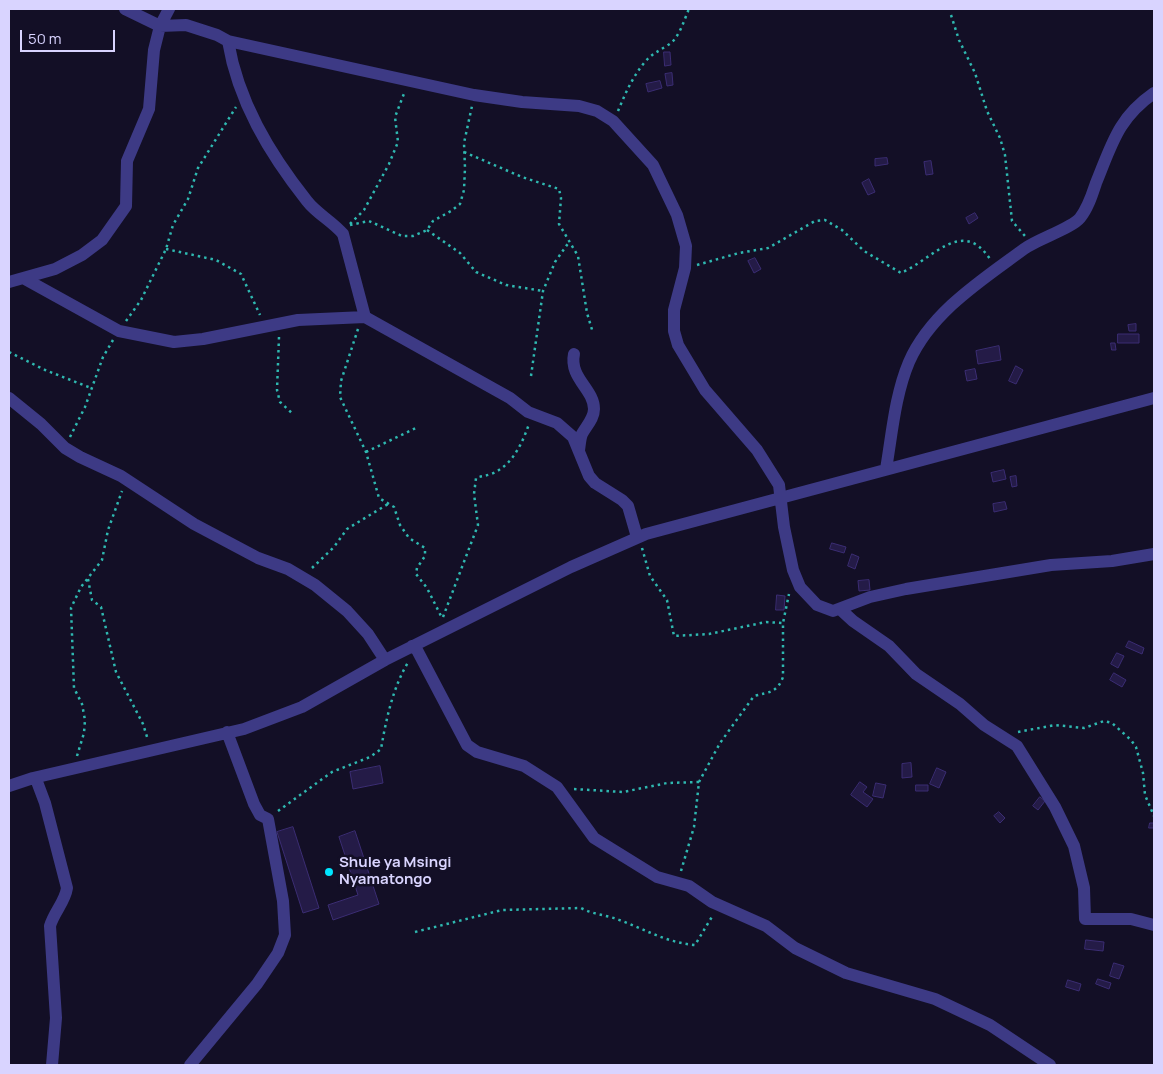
<!DOCTYPE html>
<html>
<head>
<meta charset="utf-8">
<style>
  body { margin:0 }
  #map { position:relative; width:1163px; height:1074px; overflow:hidden; background:#130f26; font-family:Manrope,sans-serif }
  canvas { display:block }
  .frame { position:absolute; inset:0; border:10px solid #d9d4ff; pointer-events:none }
  .scale { position:absolute; left:20px; top:30px; width:95px; height:22px; box-sizing:border-box; border:2px solid #d9d4ff; border-top:0; padding-left:6px; font-size:15px; line-height:18px; white-space:nowrap; color:#d9d4ff; -webkit-text-stroke:4px #130f26; paint-order:stroke }
</style>
</head>
<body>
<div id="map">
<canvas width="1163" height="1074"></canvas>
<div class="frame"></div>
<div class="scale">50 m</div>
</div>
<script>
const context = document.querySelector('canvas').getContext('2d');
context.lineJoin = 'round';
function fill(path, color) { context.fillStyle = color; context.fill(path, 'evenodd'); }
function stroke(path, color, width, dash) { context.strokeStyle = color; context.lineWidth = width; context.lineCap = dash ? 'butt' : 'round'; context.setLineDash(dash || []); context.stroke(path); }
function drawText(font, color, halo, rows, align = 'center') {
  context.font = font + ' Manrope,sans-serif'; context.lineWidth = 5; context.setLineDash([]); context.textBaseline = 'middle'; context.strokeStyle = halo; context.fillStyle = color; for (const [text, x, y, turn = 0] of rows) {
    context.save(); context.translate(x, y); context.rotate((+turn || 0) * Math.PI / 180); context.textAlign = isNaN(turn) ? turn : align; if (halo) context.strokeText(text, 0, 0); context.fillText(text, 0, 0); context.restore();
  }
}
const building = new Path2D(`
  M664,52H670L671,65L665,66Z
  M672,73L673,85L667,86L665,74Z
  M660,81L662,88L648,92L646,84Z
  M887,158L888,164L875,166V159Z
  M931,161L933,174L926,175L924,162Z
  M869,179L875,192L868,195L862,183Z
  M975,213L978,218L969,224L966,218Z
  M755,258L761,269L754,273L748,261Z
  M1136,324V331H1129L1128,325Z
  M1118,334H1139V343H1118Z
  M1111,343H1115L1116,350H1112Z
  M999,346L1001,360L978,364L976,351Z
  M1016,366L1023,370L1016,384L1009,381Z
  M975,369L977,379L967,381L965,371Z
  M1004,470L1006,479L993,482L991,473Z
  M1016,476L1017,486L1012,487L1010,477Z
  M1005,502L1007,509L994,512L993,504Z
  M832,543L846,547L844,553L830,549Z
  M852,554L859,557L855,569L848,566Z
  M869,580L870,590L859,591L858,581Z
  M777,595L785,596L784,610H776Z
  M1129,641L1144,648L1142,654L1126,647Z
  M1117,653L1124,656L1118,668L1111,664Z
  M1114,673L1126,680L1122,687L1110,680Z
  M911,763L912,777L902,778V764Z
  M380,766L383,783L353,789L350,772Z
  M937,768L946,772L939,788L930,784Z
  M860,782L867,787L863,792L873,799L867,807L851,795Z
  M876,783L886,785L883,798L873,796Z
  M916,785H928V791H916Z
  M1040,797L1045,801L1038,810L1033,806Z
  M999,812L1005,818L1000,823L994,816Z
  M1150,823H1154V828H1149Z
  M293,827L319,908L303,913L277,832Z
  M355,831L379,904L333,920L328,905L358,895L339,837Z
  M1086,940L1104,942L1103,951L1085,949Z
  M1114,963L1124,966L1119,979L1110,976Z
  M1098,979L1111,983L1109,989L1096,984Z
  M1068,980L1081,984L1079,991L1066,987Z`);
fill(building, '#241b47');
stroke(building, '#3b2d73', 1);
stroke(new Path2D(`
  M951,15L959,40L975,73L987,111L1000,138L1005,155L1012,221L1025,236
  M618,111C625,94 632,78 644,63C651,54 659,51 668,45C679,39 684,20 689,9
  M464,152L522,177L559,189L561,198L559,224L578,256L587,313L593,333
  M350,224L364,210L389,164L398,142L395,117L405,91
  M350,225L369,221L402,236H413L427,230L433,221L451,211L460,204L464,190L465,168L464,143L472,106
  M427,230L460,253L476,272L506,285L543,291
  M166,249L216,260L241,274L260,315
  M697,265L739,253L768,248L815,221L825,220L842,230L864,251L901,273C933,259 962,217 990,259
  M126,321L141,300L166,249L173,225L188,199L198,168L236,107
  M358,329L341,381L340,397L366,452L379,498L394,507L400,525L409,538L425,548V556L417,568L416,574L427,588L442,618
  M279,337L277,390L280,402L294,415
  M9,352L45,370L91,388
  M531,376L543,291L555,262L569,242
  M70,437L85,407L103,357L113,340
  M366,452L416,428
  M642,548L650,576L667,600L674,636L709,634L766,622L783,623
  M312,568L334,547L347,529L388,504
  M88,579L92,600L101,607L116,672L143,724L148,740
  M443,617L478,525L474,494L476,478C481,476 486,476 491,474C512,466 522,444 529,424
  M1018,732L1055,725L1084,728L1104,721L1112,723L1131,740L1136,747L1143,773L1145,795L1154,816
  M77,756L84,733L85,720L82,704L74,688L71,608L81,587L102,560L108,530L122,491
  M574,789L623,792L667,783L699,782
  M278,811L332,772L370,757L381,749C386,720 393,686 409,661
  M681,871L694,827L699,782L720,743L754,696C769,692 777,693 783,677V623L789,594
  M415,932L502,910L581,908C594,915 608,915 622,921C646,930 668,943 695,945L713,915`), '#2fb8b0', 2.5, [2.5, 4]);
stroke(new Path2D(`
  M125,9L160,26L186,25L217,35L228,41L474,95L522,102L579,106L597,111L613,121L653,165L677,215L686,246L685,268L674,310V331L678,345L705,390L757,450L779,485L784,527L793,570L800,587L817,605L833,611L870,597L906,589L1051,565L1112,561L1154,554
  M228,41C238,101 269,153 307,201C317,214 332,221 343,234L365,317
  M25,279L119,331L174,342L203,339L298,320L365,317L510,398L528,412L557,423L573,437L589,476L595,483L622,500L628,506L637,537
  M9,282L55,269L82,255L102,240L126,206L127,161L149,109L154,50L160,26L169,9
  M574,354C569,378 594,389 594,409C594,419 586,426 582,434C580,439 580,444 579,450
  M9,398L41,424L65,448L80,457L121,476L194,524L258,558L288,569L315,585L347,611L368,634L385,660
  M886,469C892,434 895,395 909,362C931,312 982,280 1024,249C1038,239 1072,228 1080,218C1088,208 1092,195 1096,183C1112,144 1118,118 1154,93
  M840,609L853,621L889,646L916,674L960,704L984,725L1017,746L1055,807L1074,846L1084,888L1085,919H1131L1154,925
  M412,646L417,650L467,745L477,752L524,766L557,787L594,838L657,877L689,886L712,902L766,926L795,948L846,973L935,999L990,1025L1050,1065
  M33,778L36,779L45,803L67,888C65,902 54,912 50,926L56,1018L52,1065
  M9,786L33,778L244,729L302,707L385,660L571,567L646,534L1154,398
  M190,1065L257,984L278,953L285,935L283,901L268,819L260,815L254,804L227,732`), '#3d3a85', 12);
for (const [x, y, r, color] of [
  [329,872,5,"#00e5ff"]
]) { const dot = new Path2D(); dot.arc(x, y, r, 0, 2 * Math.PI); context.fillStyle = color; context.fill(dot); stroke(dot, '#130f26', 2); }
drawText('bold 15px', '#d9d4ff', '#130f26', [
  ["Shule ya Msingi",339,863],
  ["Nyamatongo",339,880]
], 'left');
</script>
</body>
</html>
